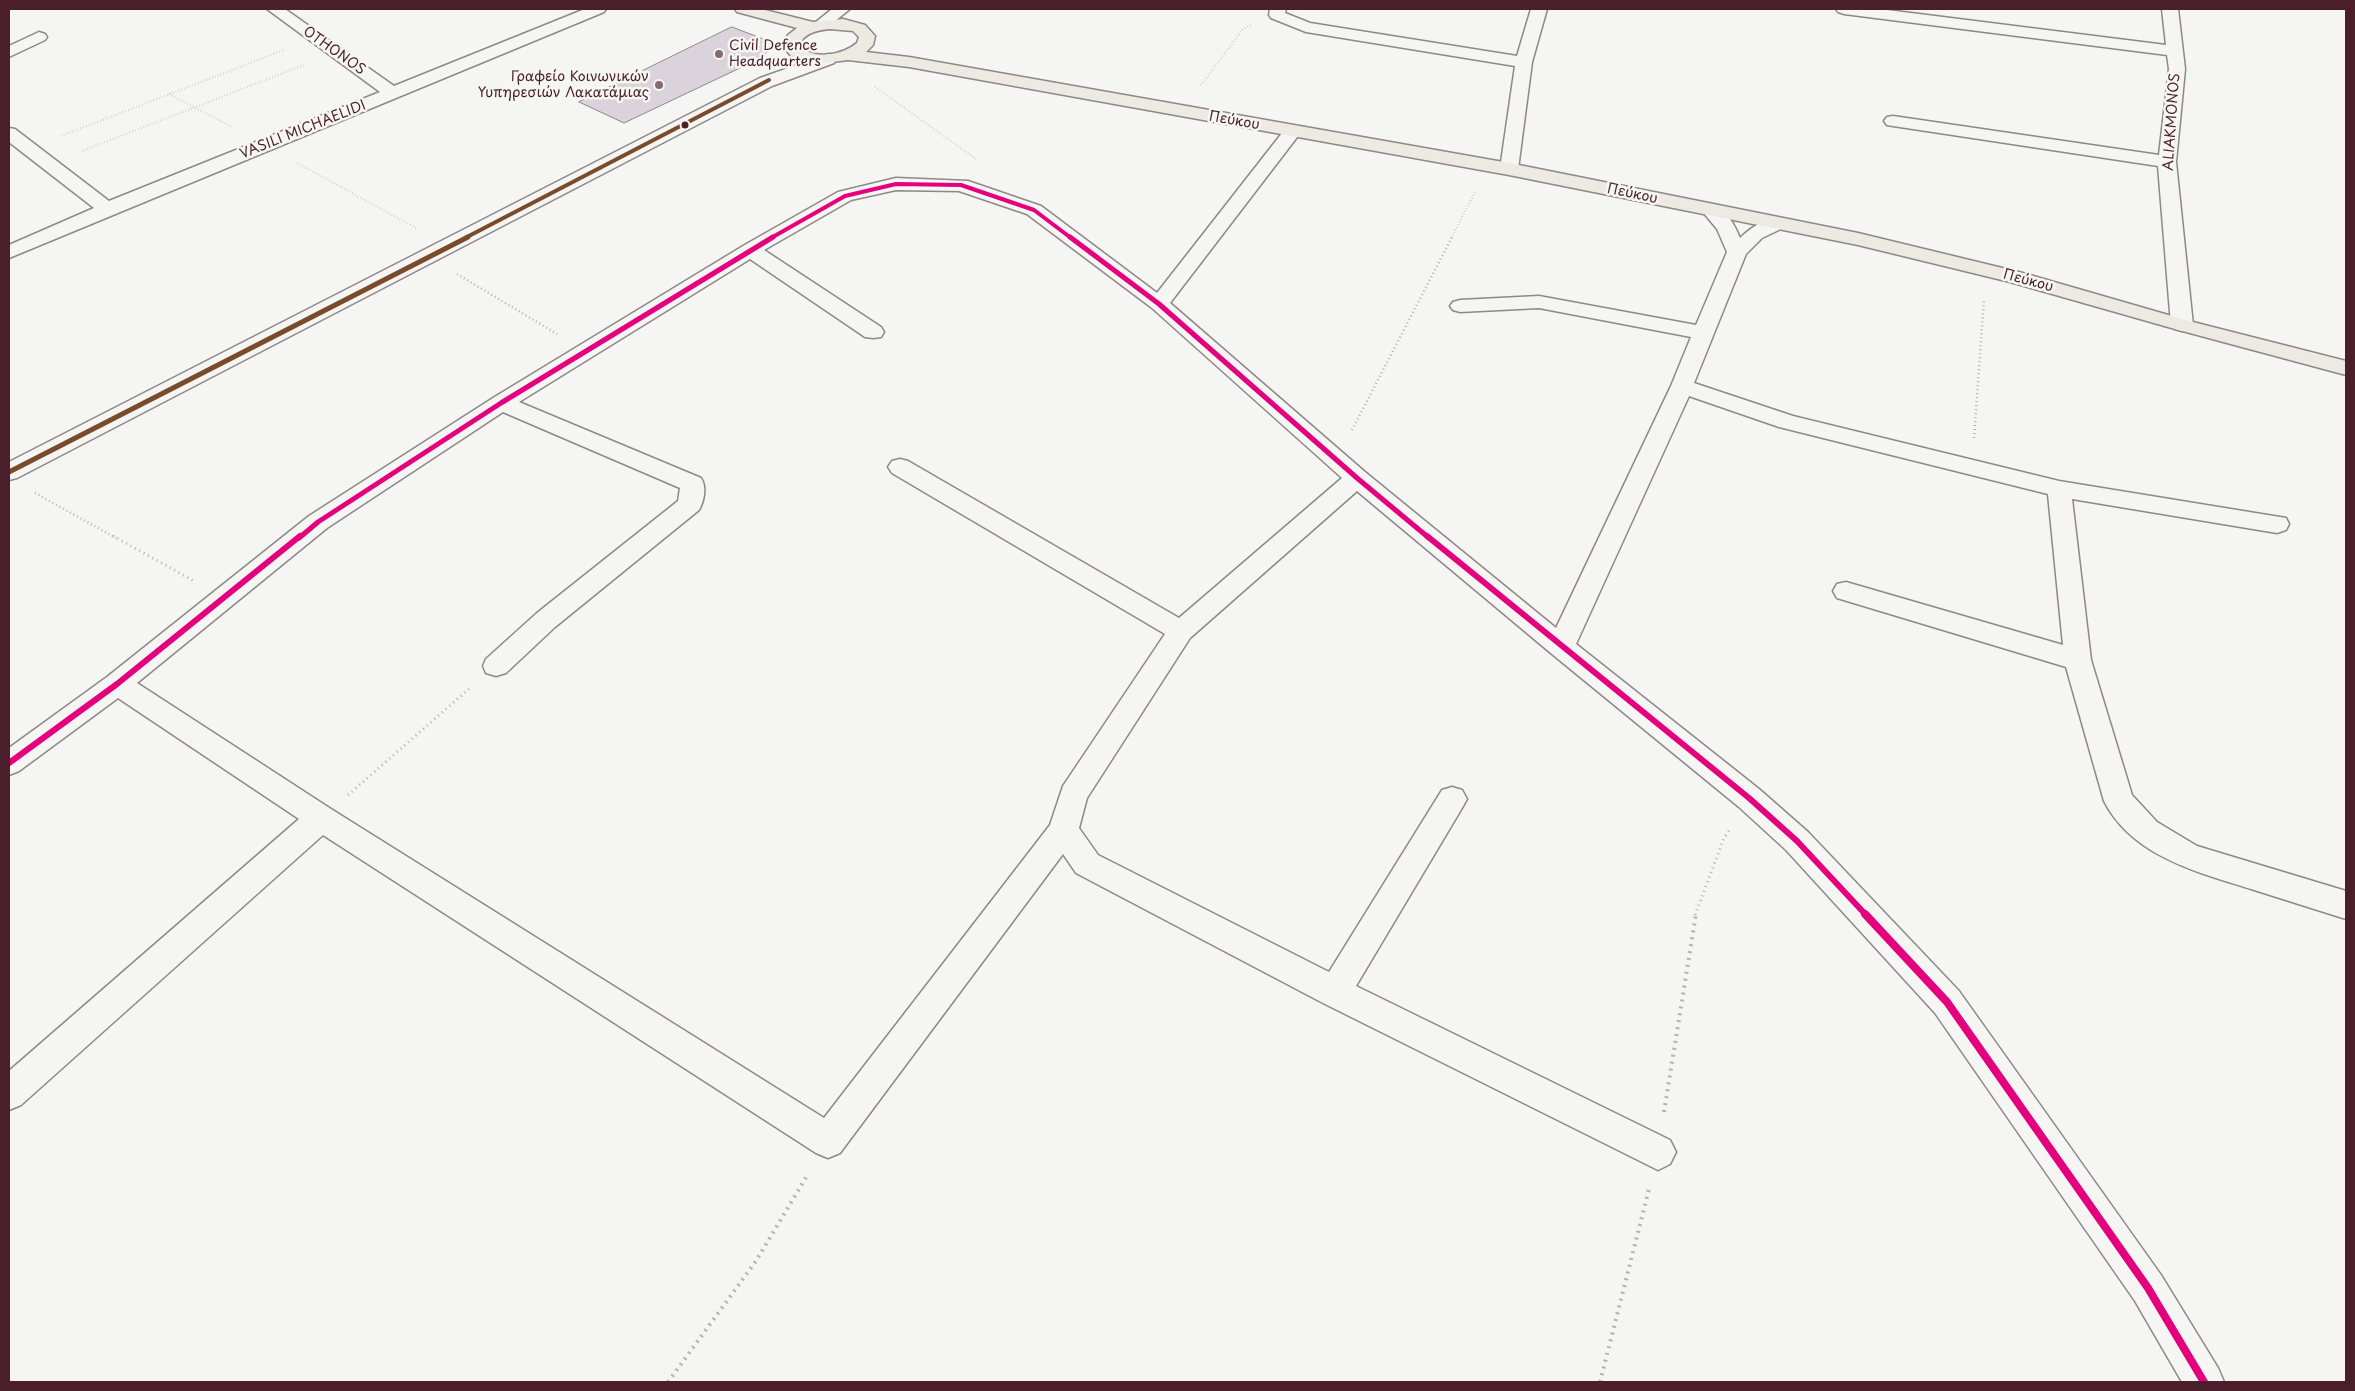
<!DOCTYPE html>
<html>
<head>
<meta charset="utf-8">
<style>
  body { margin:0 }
  #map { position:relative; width:2355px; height:1391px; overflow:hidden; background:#f5f5f3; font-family:"Playpen Sans",sans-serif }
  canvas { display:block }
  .frame { position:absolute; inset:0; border:10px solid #4a1f2b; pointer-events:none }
</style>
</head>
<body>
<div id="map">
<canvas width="2355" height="1391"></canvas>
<div class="frame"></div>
</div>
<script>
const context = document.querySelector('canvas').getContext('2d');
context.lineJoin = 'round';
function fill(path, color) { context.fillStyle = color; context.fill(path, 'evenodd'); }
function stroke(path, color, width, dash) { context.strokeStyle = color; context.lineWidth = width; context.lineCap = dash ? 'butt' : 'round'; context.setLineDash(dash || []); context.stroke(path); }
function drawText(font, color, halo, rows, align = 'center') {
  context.font = font + ' "Playpen Sans",sans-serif'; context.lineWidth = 5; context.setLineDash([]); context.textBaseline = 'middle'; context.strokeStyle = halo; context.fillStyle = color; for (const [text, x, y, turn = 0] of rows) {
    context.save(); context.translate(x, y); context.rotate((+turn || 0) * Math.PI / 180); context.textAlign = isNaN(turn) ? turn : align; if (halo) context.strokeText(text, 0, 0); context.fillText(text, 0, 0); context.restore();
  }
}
const building = new Path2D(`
  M732,27L779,45L740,68L624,123L579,102Z`);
fill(building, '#dad3db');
stroke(building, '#8f8788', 1);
const minor = new Path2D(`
  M267,9H285L394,86L585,9H606L604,12L9,258V245L94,208L9,142V128L15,129L109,201L380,92Z
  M832,9H850L825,29H813L811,26Z
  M1270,9H1286L1285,13L1310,23L1517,56L1531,9H1547L1532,62L1518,169L1516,173H1502L1500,169L1515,66L1306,32L1271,18L1269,15Z
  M1836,9H1879L2166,45L2162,9H2178L2185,69L2176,162L2193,325L2189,329L2182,331L2175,329L2171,325L2158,166L1893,126L1887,125L1884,121L1887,117L1893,116L2159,155L2169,69L2167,55L1844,14L1838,12Z
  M39,32L45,34L47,37L45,40L9,57V46Z
  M828,54L834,55L836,59L834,63L772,86L17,478L9,480V462L760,78Z
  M1292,127L1298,128L1301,132L1170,303L1365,472L1556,628L1671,386L1691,337L1539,308L1460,312L1453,310L1450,306L1453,302L1460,300L1539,296L1696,325L1727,252L1717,229L1702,211L1705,207C1723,203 1734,223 1740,238C1751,227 1770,215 1785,219L1788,223L1785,227L1762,238L1746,254L1694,383L1793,416L2059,481L2286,518L2289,524L2286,530L2277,533L2072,499L2091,660L2132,795L2157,822L2197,846L2346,891V919C2314,909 2283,899 2251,889C2197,872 2132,856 2104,801L2066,667L1837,598L1833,591L1837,584L1846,582L2063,645L2048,494L1779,427L1689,396L1576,644L1759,789L1808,832L1959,991L2161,1275L2218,1368L2224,1382H2182L2135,1301L1935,1013L1786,850L1739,807L1552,654L1357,491L1190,638L1087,798L1079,828L1098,855L1329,972L1442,790L1452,787L1462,790L1467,799L1462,808L1356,986L1670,1140L1676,1152L1670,1164L1658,1170L1646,1164L1323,1003L1076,873L1063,854L840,1153L828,1158L816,1153L323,835L21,1105L9,1110V1071L299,819L118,698L19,771L9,775V748L107,677L309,516L493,398L743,246L838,192L896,178L968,181L1041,206L1157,293L1286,128ZM896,190L959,191L1027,214L1152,308L1342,478L1179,618L908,461L900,459L892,461L888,467L892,473L1165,634L1063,786L1050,825L824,1118L331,809L137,683L327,528L503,412L680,488L678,501L537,613L486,659L483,666L486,673L496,676L506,673L555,627L699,510C704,501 707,487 701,478L519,402L750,259L865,337L873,338L881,337L884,332L881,327L764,250L851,200Z`);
const major = new Path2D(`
  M735,9H761L813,22L843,19L865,25L875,36L873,45L866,52L909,57L1509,163L1858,233L2023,273L2189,321L2346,361V375L2175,329L2010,282L1858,245L1509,175L909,67L848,60L816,64L791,56L783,46L788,35L797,28L737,12ZM830,29L853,31L859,37L857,43C842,55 814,61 799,45C804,33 818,30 830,29Z`);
stroke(minor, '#8f8788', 3);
stroke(major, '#8f8788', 3);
stroke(new Path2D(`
  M1201,85L1243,29L1251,25
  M875,87L976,159
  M169,94L232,127
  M61,136L284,50
  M82,151L304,65
  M297,163L416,228
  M1451,238L1475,192`), '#b6b2b2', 2, [0.5, 2.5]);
stroke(new Path2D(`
  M457,274L557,334
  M1352,430L1452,237
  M1974,438L1984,299
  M35,493L116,538`), '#b6b2b2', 2.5, [1, 3]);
stroke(new Path2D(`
  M113,536L194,581
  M348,795L471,687
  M1695,915L1724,838L1731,828`), '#b6b2b2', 3, [1, 4]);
stroke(new Path2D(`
  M1664,1112L1696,914
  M668,1382L756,1261L808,1174
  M1600,1382L1649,1189`), '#b6b2b2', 4, [2, 5]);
fill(minor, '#f5f5f3');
fill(major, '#edeae4');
stroke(new Path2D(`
  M465,238L769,80`), '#7a4b2a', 4);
stroke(new Path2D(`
  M9,472L468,237`), '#7a4b2a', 5);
stroke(new Path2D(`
  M771,238L845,196L896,184L961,185L1034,210L1071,238`), '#e5007d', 4);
stroke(new Path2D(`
  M1070,237L1159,304L1357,478L1429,538
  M299,538L318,522L501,403L773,237`), '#e5007d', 5);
stroke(new Path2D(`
  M1427,536L1749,798L1797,841L1866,915
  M9,763L117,684L300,536`), '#e5007d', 6);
stroke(new Path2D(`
  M1865,914L1947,1002L2148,1288L2204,1382`), '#e5007d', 8);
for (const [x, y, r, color] of [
  [719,54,5,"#866a71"],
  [659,85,5,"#866a71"],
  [685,125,4.5,"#4a1f2b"]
]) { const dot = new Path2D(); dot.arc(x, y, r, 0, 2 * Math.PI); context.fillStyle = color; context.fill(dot); stroke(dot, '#f6f6f2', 2); }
drawText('14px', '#4a1f2b', '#f6f6f2', [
  ["Civil Defence",729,46],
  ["Headquarters",729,62],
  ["Γραφείο Κοινωνικών",649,77,"right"],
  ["Υυπηρεσιών Λακατάμιας",649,93,"right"]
], 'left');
drawText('14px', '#4a1f2b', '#f6f6f2', [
  ["OTHONOS",334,51,35],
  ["Πεύκου",1234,121,10],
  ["ALIAKMONOS",2172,122,-86],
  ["VASILI MICHAELIDI",303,130,-22],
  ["Πεύκου",1632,194,12],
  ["Πεύκου",2028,281,15]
]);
</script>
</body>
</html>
